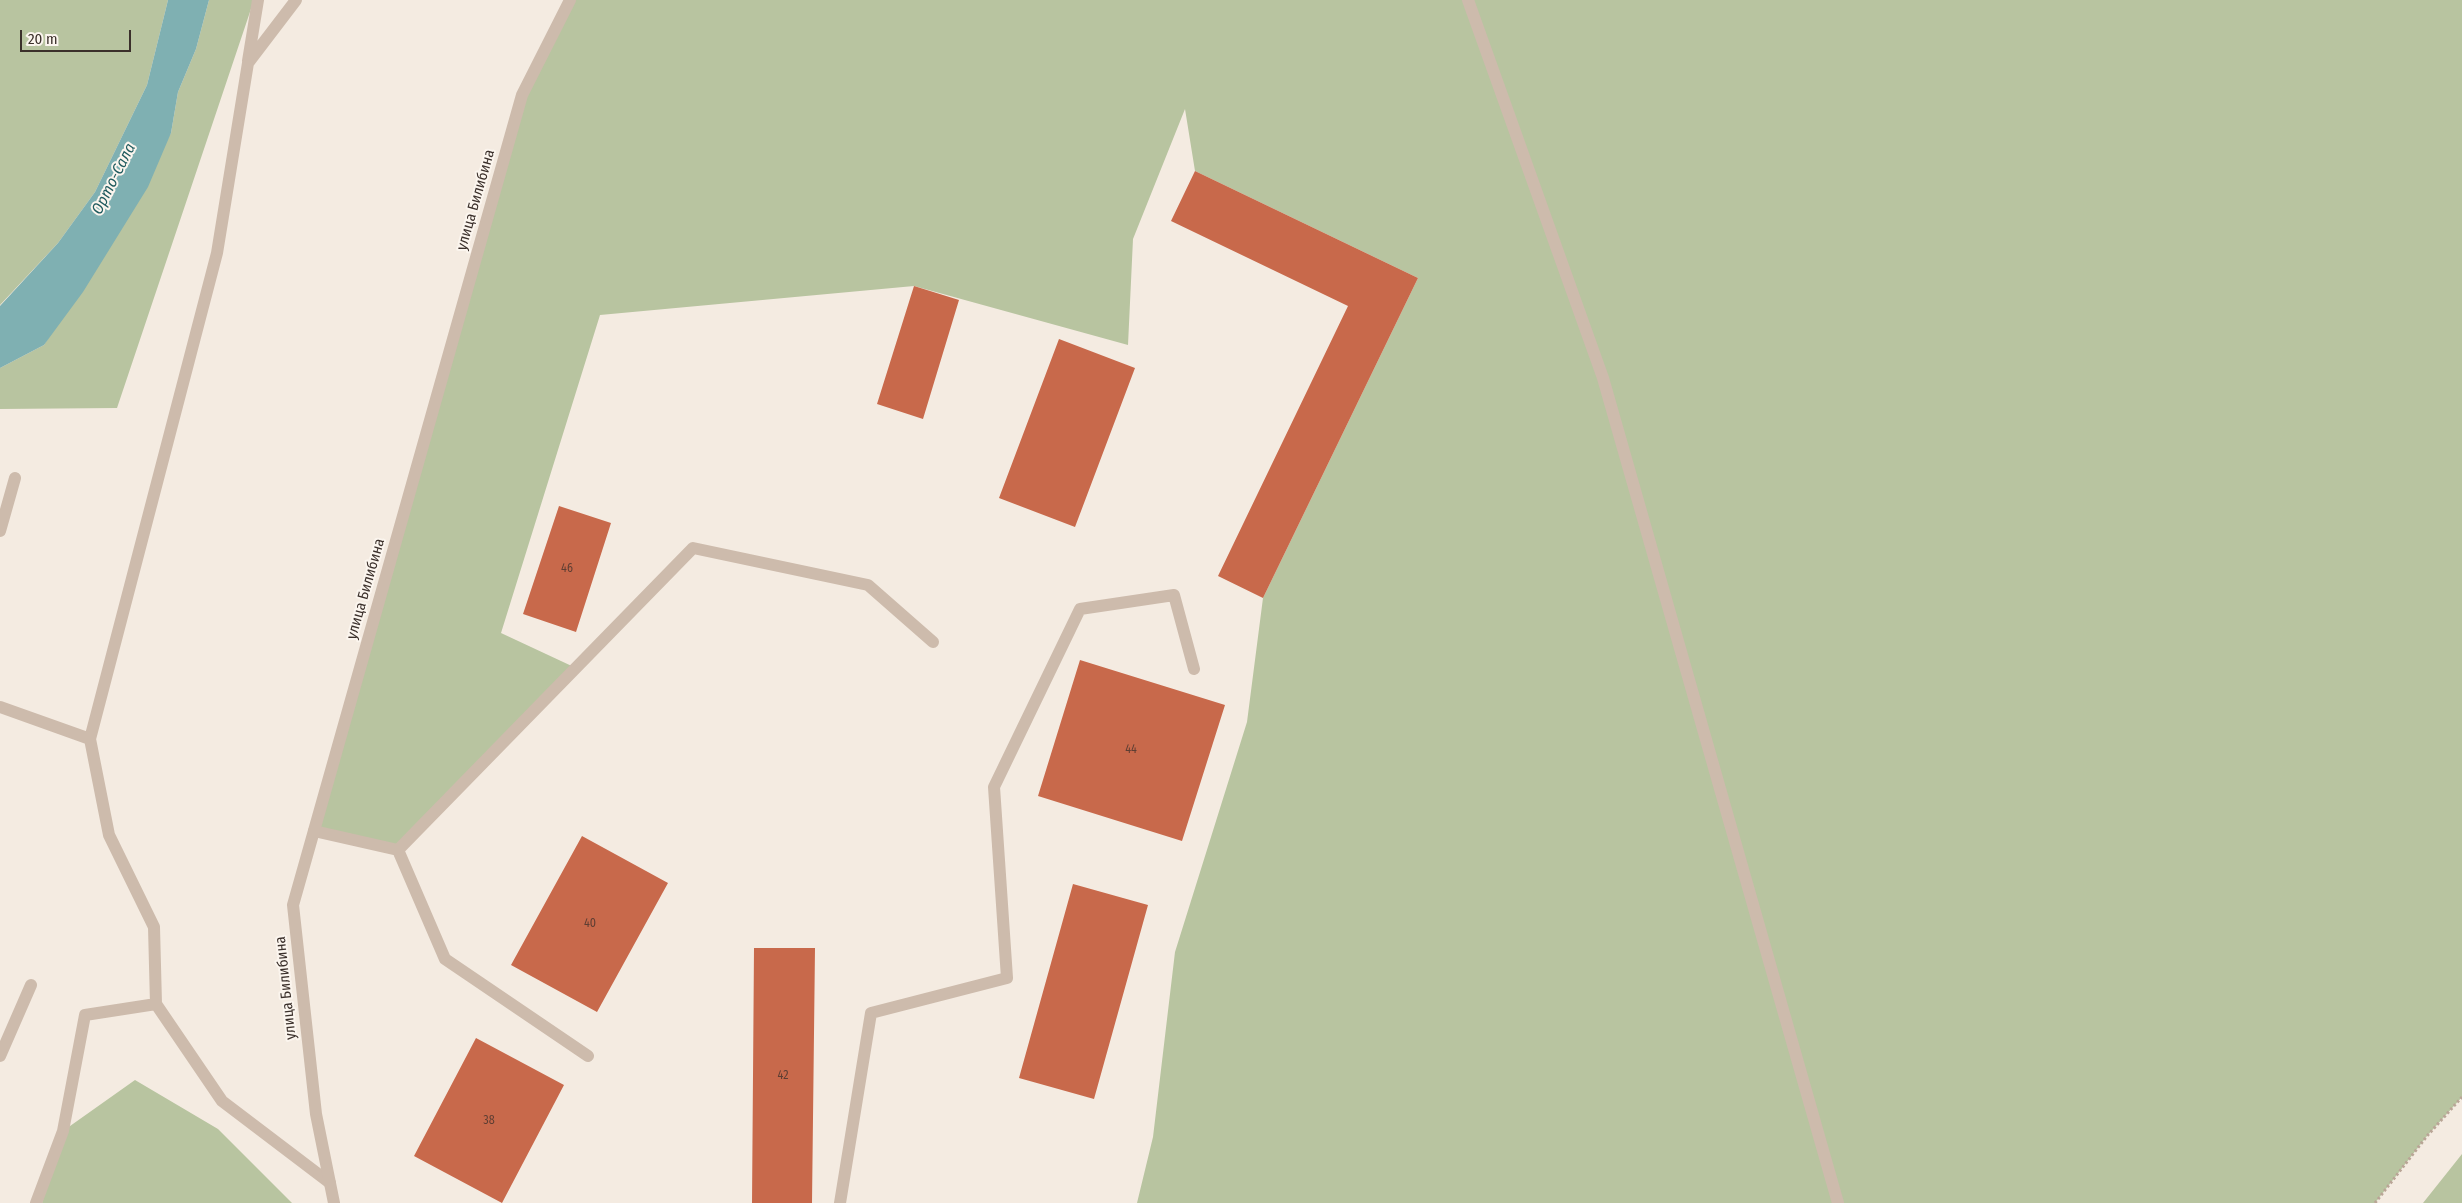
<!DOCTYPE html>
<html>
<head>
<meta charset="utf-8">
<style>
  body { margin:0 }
  #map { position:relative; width:2462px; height:1203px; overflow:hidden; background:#f4ebe1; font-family:"Fira Sans Condensed",sans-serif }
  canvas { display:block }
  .scale { position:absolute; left:20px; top:30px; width:111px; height:22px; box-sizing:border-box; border:2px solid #3b302b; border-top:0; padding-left:6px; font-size:15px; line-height:18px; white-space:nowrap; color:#3b302b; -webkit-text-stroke:4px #fbf5ee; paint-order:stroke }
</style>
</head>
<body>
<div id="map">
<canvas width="2462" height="1203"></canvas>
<div class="scale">20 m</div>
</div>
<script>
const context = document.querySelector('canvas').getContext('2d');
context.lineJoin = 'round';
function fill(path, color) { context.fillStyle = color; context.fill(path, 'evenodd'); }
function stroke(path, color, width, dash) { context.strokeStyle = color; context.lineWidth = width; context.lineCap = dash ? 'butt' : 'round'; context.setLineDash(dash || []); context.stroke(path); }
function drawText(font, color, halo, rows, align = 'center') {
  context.font = font + ' "Fira Sans Condensed",sans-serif'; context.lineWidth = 4; context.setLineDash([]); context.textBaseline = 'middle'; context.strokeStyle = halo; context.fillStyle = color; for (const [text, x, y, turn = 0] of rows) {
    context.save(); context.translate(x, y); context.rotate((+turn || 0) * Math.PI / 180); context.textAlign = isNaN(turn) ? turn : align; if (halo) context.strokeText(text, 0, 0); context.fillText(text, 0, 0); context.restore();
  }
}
fill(new Path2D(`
  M0,0H168L147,85L95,192L58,243L0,305Z
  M209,0H254L117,408L0,409V368L44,345L171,133L178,92L196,49Z
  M570,0H2462V1097L2427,1136L2375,1203H1137L1153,1137L1175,952L1247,722L1263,598L1418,278L1195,171L1185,109L1133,239L1128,345L914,286L600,315L501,633L576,668L398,850L314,831L522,95Z
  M135,1080L218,1129L292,1203H42L63,1131Z
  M2462,1154V1203H2423Z`), '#b8c4a0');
fill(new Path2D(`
  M168,0H209L196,49L178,92L171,133L148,187L83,292L44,345L0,368V306L58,243L95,192L147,85Z`), '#7fb0b2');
fill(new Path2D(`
  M1195,171L1418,278L1263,598L1218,576L1348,306L1171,221Z
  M914,286L959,300L923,419L877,404Z
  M1059,339L1135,368L1075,527L999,498Z
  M559,506L611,523L576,632L523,614Z
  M1080,660L1225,705L1182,841L1038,796Z
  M582,836L668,883L597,1012L511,965Z
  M1073,884L1148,905L1094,1099L1019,1078Z
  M754,948H815L812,1203H752Z
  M476,1038L564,1085L502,1203L414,1156Z`), '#c8694b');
stroke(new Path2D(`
  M2375,1203L2427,1136L2462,1097`), '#b9a596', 3, [2.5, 2.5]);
stroke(new Path2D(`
  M1468,0L1603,378L1838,1203
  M248,61L258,0
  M0,531L15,478
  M0,707L90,739
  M314,831L398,850L445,959L588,1056
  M398,850L693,548L868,585L933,642
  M156,1004L154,927L109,835L90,739L217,253L248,63L296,0
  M0,1056L31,985
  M36,1203L63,1131L85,1015L156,1004L222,1101L330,1183
  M840,1203L871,1013L1007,978L994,787L1080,609L1174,595L1194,669`), '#cdbbac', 12);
stroke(new Path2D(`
  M334,1203L316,1114L293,905L522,95L570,0`), '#cdbbac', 12);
drawText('12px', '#5e3e33', null, [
  ["46",567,569],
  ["44",1131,750],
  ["40",590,924],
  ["42",783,1076],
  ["38",489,1121]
]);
drawText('15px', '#3b302b', '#fbf5ee', [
  ["улица Билибина",476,200,-74],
  ["улица Билибина",366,589,-74],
  ["улица Билибина",286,988,-96]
]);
drawText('italic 16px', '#1f5a5e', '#fbf5ee', [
  ["Орто-Сала",114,179,-63]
]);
</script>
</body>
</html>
